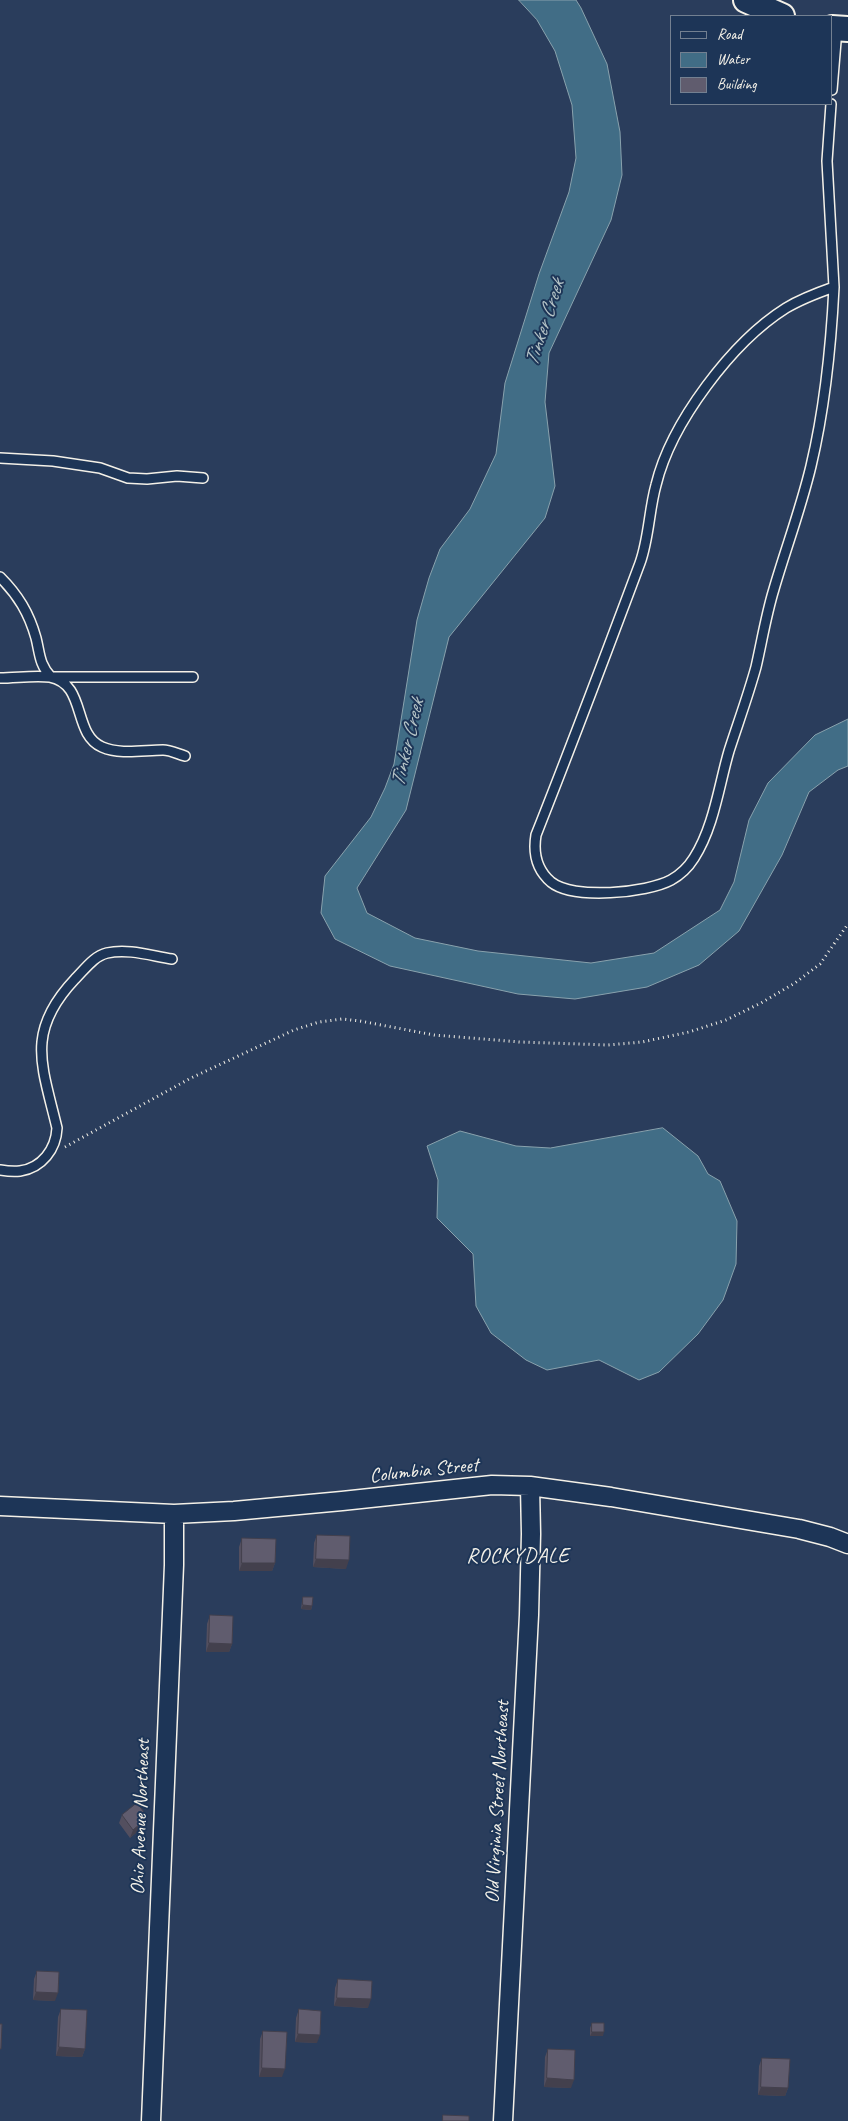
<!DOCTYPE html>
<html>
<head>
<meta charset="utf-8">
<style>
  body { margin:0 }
  #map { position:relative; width:848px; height:2121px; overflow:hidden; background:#2a3d5c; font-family:Caveat,sans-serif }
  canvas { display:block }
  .legend { position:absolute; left:670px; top:15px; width:162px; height:90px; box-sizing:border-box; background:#1d3557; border:1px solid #738091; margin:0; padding:6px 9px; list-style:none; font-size:15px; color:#f4f1e8 }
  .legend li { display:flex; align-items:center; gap:10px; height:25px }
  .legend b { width:25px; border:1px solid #738091 }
</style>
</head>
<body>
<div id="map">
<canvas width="848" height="2121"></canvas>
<ul class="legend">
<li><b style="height:6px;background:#1d3557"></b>Road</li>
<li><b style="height:14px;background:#416d86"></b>Water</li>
<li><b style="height:14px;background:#605c6e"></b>Building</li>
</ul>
</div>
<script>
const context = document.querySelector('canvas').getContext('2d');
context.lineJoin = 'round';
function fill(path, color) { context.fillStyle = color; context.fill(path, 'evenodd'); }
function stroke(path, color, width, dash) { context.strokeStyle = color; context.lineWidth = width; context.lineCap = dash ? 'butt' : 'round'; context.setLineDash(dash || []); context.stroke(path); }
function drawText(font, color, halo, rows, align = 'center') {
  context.font = font + ' Caveat,sans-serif'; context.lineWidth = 4; context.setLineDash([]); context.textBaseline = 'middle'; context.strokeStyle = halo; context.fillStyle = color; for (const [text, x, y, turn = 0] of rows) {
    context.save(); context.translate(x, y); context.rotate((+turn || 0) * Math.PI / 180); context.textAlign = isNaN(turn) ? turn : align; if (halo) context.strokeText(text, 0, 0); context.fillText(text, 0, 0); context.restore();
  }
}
const water = new Path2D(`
  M519,0H576L581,8L607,64L620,132L622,175L611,220L549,353L545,402L555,486L545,518L449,637L406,810L357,888L367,913L415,938L478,951L591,963L654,953L720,910L734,882L749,820L768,783L815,735L848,719V766L838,770L809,792L782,855L739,931L699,965L647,987L575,999L518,994L390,966L335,939L321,913L325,876L371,817L385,788L394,764L417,620L429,578L440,549L470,509L496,454L505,383L539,274L569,192L576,158L572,105L555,51L537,20Z
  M663,1128L698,1156L708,1174L720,1181L737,1221L736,1264L723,1300L698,1334L659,1372L639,1380L599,1360L547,1370L526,1360L491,1333L476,1306L473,1254L437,1218L438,1180L427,1146L460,1131L516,1146L550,1148Z`);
fill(water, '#416d86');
stroke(water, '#89a2ad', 1);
const lane = new Path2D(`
  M832,90L837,29
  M831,104L827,161L834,287
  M834,287C831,348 825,407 811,466C801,508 786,548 774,589C766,615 762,641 756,667C748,696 738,723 729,751C719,785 714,827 694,858C689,866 680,875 671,880C647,893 573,900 551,882C536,869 533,853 536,835C572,744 606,654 640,563C649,538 649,510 656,485C671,423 732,342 786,308C801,299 817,293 834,287Z
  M0,458L53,461L100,468L128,478L147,479L177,476L203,478
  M0,577C18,595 29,613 36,638C40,654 39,664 51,677H193
  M0,678C16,678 34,675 50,677C87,684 72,734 102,747C120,755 144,750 163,750C170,750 178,754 185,756
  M0,1170C6,1171 13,1172 20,1171C42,1168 56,1149 57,1128C42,1065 25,1032 75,979C85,969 94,956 107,953C128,948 152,956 172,959`);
const street = new Path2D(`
  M0,1506L174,1514L234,1511L342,1501L492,1485L530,1486L611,1497L799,1529L830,1537L848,1544
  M151,2121L174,1565V1514
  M503,2121L529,1615L531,1534L530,1486`);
const secondary = new Path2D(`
  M746,0L782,16
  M832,28L848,29`);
stroke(lane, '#f4f1e8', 12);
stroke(street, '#f4f1e8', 21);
stroke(secondary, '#f4f1e8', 28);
stroke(new Path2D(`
  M65,1147L191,1078L294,1030L319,1022L342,1019L360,1021L434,1035L520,1042L608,1045L642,1042L689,1032L726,1020L761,1003L795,983L820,964L848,924`), '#f4f1e8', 3, [1, 4]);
stroke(lane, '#1d3557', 9);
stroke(street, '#1d3557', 18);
stroke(secondary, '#1d3557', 24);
fill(new Path2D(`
  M317,1535L346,1569L313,1567L314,1543Z
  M242,1538L275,1563L272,1571H239V1547Z
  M303,1597L312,1606L311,1610L301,1609L302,1601Z
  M210,1615L232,1644L229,1652H206L207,1624Z
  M122,1815L145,1825L130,1838L119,1823Z
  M37,1971L55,2001L33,2000L34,1979Z
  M338,1979L368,2008L334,2006L335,1988Z
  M61,2009L85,2049L82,2057L56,2056L58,2017Z
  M299,2009L317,2043L295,2042L296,2018Z
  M592,2023L603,2036H590V2028Z
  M263,2031L282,2077H259L260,2039Z
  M548,2049L571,2088L544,2087L545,2057Z
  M762,2058L788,2088L785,2096L758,2095L759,2066Z`), '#534f5f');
fill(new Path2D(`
  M316,1559L349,1560L346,1569L313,1567Z
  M242,1563H275L272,1571H239Z
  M303,1605L312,1606L311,1610L301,1609Z
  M209,1643L232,1644L229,1652H206Z
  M148,1817L145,1825L130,1838L133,1830Z
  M36,1992L58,1993L55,2001L33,2000Z
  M337,1998L371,1999L368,2008L334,2006Z
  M592,2032H604L603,2036H590Z
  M298,2034L320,2035L317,2043L295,2042Z
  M59,2047L85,2049L82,2057L56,2056Z
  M262,2068L285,2069L282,2077H259Z
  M547,2078L574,2080L571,2088L544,2087Z
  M761,2087L788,2088L785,2096L758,2095Z`), '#43404d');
const building = new Path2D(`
  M317,1535L350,1536L349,1560L316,1559Z
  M242,1538L276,1539L275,1563H242Z
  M303,1597H313L312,1606L303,1605Z
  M210,1615L233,1616L232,1644L209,1643Z
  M137,1803L148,1817L133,1830L122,1815Z
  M37,1971L59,1972L58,1993L36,1992Z
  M338,1979L372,1981L371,1999L337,1998Z
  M61,2009L87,2010L85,2049L59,2047Z
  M299,2009L321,2011L320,2035L298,2034Z
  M592,2023H604V2032H592Z
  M0,2024H2L1,2049H0Z
  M263,2031L287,2032L285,2069L262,2068Z
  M548,2049L575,2050L574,2080L547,2078Z
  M762,2058L790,2059L788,2088L761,2087Z
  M443,2115L469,2116V2121H443Z`);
fill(building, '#605c6e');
stroke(building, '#43404d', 1);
drawText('20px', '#f4f1e8', '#1d3557', [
  ["Columbia Street",424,1471,-6],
  ["Old Virginia Street Northeast",498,1802,-87],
  ["Ohio Avenue Northeast",141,1817,-88]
]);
drawText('italic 21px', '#b5c3c6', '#1d3557', [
  ["Tinker Creek",545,323,-72],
  ["Tinker Creek",408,743,-77]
]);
context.letterSpacing = '1px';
drawText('21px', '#f4f1e8', '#1d3557', [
  ["ROCKYDALE",518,1556]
]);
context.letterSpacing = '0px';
</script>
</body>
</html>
